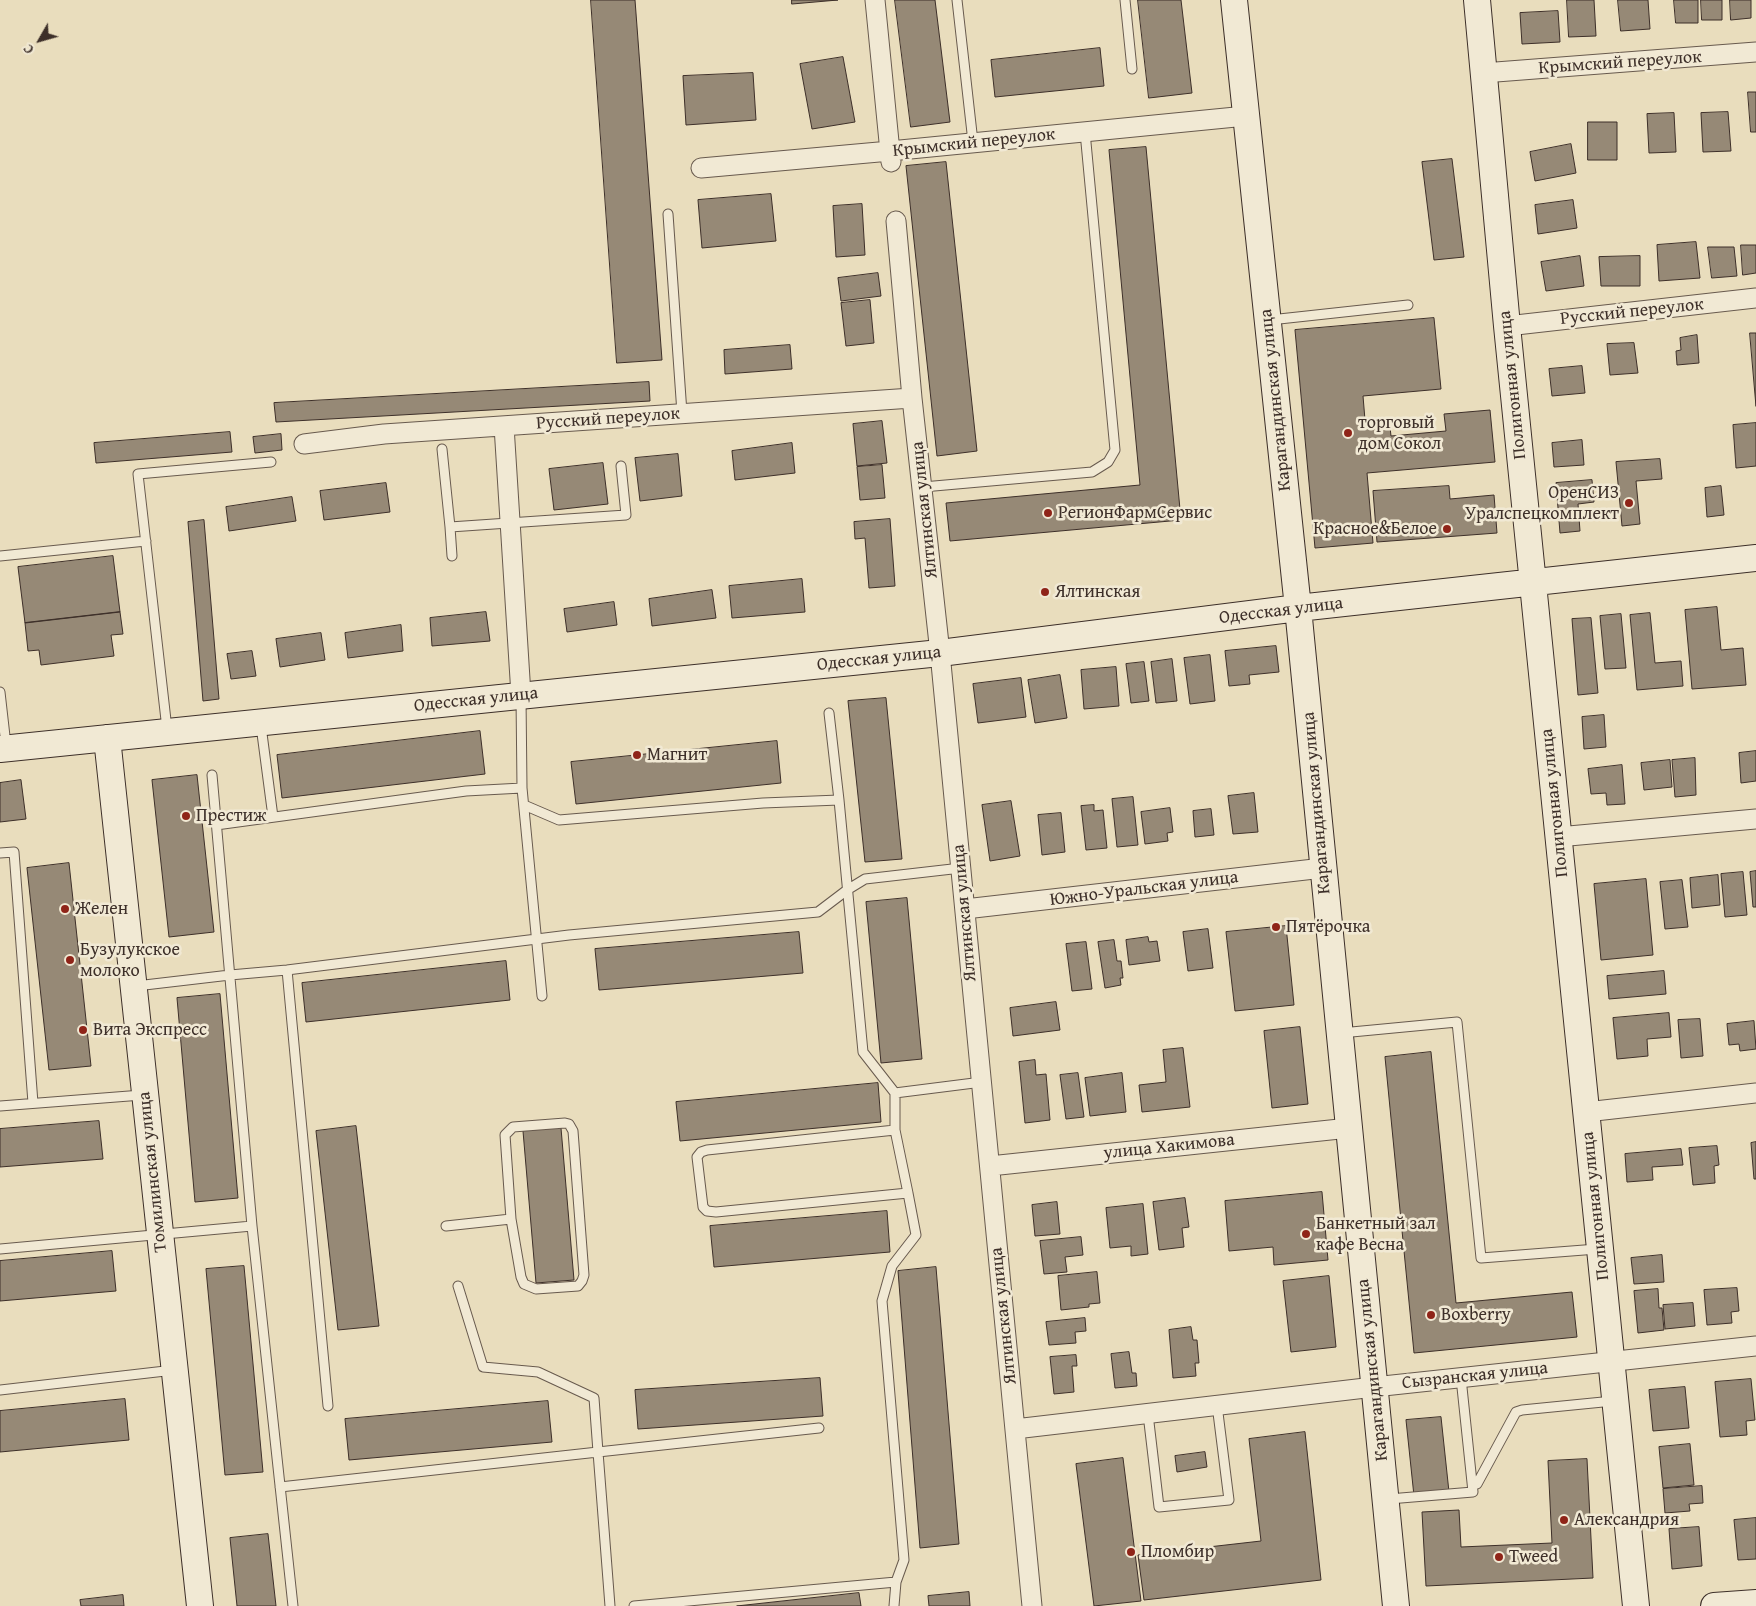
<!DOCTYPE html>
<html>
<head>
<meta charset="utf-8">
<style>
  body { margin:0 }
  #map { position:relative; width:1756px; height:1606px; overflow:hidden; background:#e9ddbd; font-family:"Gentium Book Plus",serif }
  canvas { display:block }
  .north { position:absolute; left:15px; top:15px; width:50px; height:50px; -webkit-text-stroke:4px #f1e9d4; paint-order:stroke; rotate:232deg; font-size:14px; font-weight:700; line-height:20px; text-align:center; color:#3d2f29 }
  .north::after { content:''; display:block; margin:auto; width:18px; height:22px; background:#3d2f29; clip-path:polygon(50% 0,100% 100%,50% 72%,0 100%) }
</style>
</head>
<body>
<div id="map">
<canvas width="1756" height="1606"></canvas>
<div class="north">С</div>
</div>
<script>
const context = document.querySelector('canvas').getContext('2d');
context.lineJoin = 'round';
function fill(path, color) { context.fillStyle = color; context.fill(path, 'evenodd'); }
function stroke(path, color, width, dash) { context.strokeStyle = color; context.lineWidth = width; context.lineCap = dash ? 'butt' : 'round'; context.setLineDash(dash || []); context.stroke(path); }
function drawText(font, color, halo, rows, align = 'center') {
  context.font = font + ' "Gentium Book Plus",serif'; context.lineWidth = 5; context.setLineDash([]); context.textBaseline = 'middle'; context.strokeStyle = halo; context.fillStyle = color; for (const [text, x, y, turn = 0] of rows) {
    context.save(); context.translate(x, y); context.rotate((+turn || 0) * Math.PI / 180); context.textAlign = isNaN(turn) ? turn : align; if (halo) context.strokeText(text, 0, 0); context.fillText(text, 0, 0); context.restore();
  }
}
const building = new Path2D(`
  M591,0H635L662,360L617,363Z
  M792,0H838L792,4Z
  M895,0H935L950,122L911,127Z
  M1138,0H1181L1192,93L1149,98Z
  M1567,0H1594L1596,36L1569,37Z
  M1618,0H1648L1650,29L1621,31Z
  M1674,0H1698V23H1676Z
  M1701,0H1722V20H1702Z
  M1730,0H1751V18L1731,20Z
  M1558,11L1560,42L1522,44L1520,13Z
  M1100,48L1104,86L995,97L991,60Z
  M843,57L855,122L812,129L800,64Z
  M753,73L756,120L686,125L683,76Z
  M1748,92H1756V132H1751Z
  M1728,112L1731,151L1703,152L1701,113Z
  M1674,113L1676,152L1649,153L1647,114Z
  M1588,122H1617V160H1588Z
  M1571,144L1576,173L1535,181L1530,152Z
  M1146,147L1181,520L950,541L946,503L1140,485L1109,150Z
  M1452,159L1464,257L1434,260L1422,162Z
  M946,162L977,451L937,456L906,166Z
  M771,194L776,241L702,248L698,200Z
  M1573,200L1577,228L1538,234L1535,205Z
  M862,204L865,255L836,257L833,206Z
  M1696,242L1700,278L1659,281L1657,245Z
  M1741,245H1756V273L1743,275Z
  M1708,247H1734L1737,276L1712,278Z
  M1580,256L1584,286L1546,291L1541,262Z
  M1640,256V286H1601L1599,257Z
  M878,273L881,296L841,301L838,278Z
  M870,300L874,343L846,346L841,303Z
  M1434,318L1441,389L1363,396L1365,420L1389,418L1391,436L1446,431L1444,414L1490,410L1495,462L1367,473L1373,543L1315,548L1295,330Z
  M1750,333H1756V406Z
  M1697,335L1699,363L1677,365L1676,351L1681,350L1680,338Z
  M1634,343L1638,373L1610,375L1607,344Z
  M790,345L792,369L725,374L724,350Z
  M1582,366L1585,393L1552,396L1549,369Z
  M649,382L650,401L276,422L274,403Z
  M882,421L887,463L857,466L853,424Z
  M1756,423V466L1736,468L1733,425Z
  M230,432L232,452L96,463L94,443Z
  M281,434L282,450L255,453L253,437Z
  M1582,440L1584,465L1554,467L1552,443Z
  M792,443L795,473L735,480L732,451Z
  M678,454L682,496L640,501L635,458Z
  M1660,459L1662,479L1636,481L1640,524L1622,526L1616,462Z
  M603,463L608,504L554,510L549,469Z
  M882,465L885,498L860,500L857,467Z
  M1592,480L1594,502L1578,504L1580,531L1560,533L1556,483Z
  M386,483L390,512L324,520L320,491Z
  M1449,486L1450,499L1494,495L1497,533L1377,542L1373,491Z
  M1721,486L1724,515L1707,517L1705,488Z
  M292,497L296,521L229,531L226,507Z
  M890,519L895,586L869,588L865,538L855,539L854,522Z
  M204,520L219,699L203,701L188,522Z
  M113,556L120,612L25,623L18,567Z
  M802,579L805,612L732,618L729,586Z
  M712,590L716,618L652,626L649,599Z
  M614,602L617,625L567,632L564,609Z
  M1717,607L1721,650L1743,648L1746,685L1692,689L1685,610Z
  M120,612L123,634L111,635L114,656L41,665L39,650L28,651L25,623Z
  M486,612L490,641L432,646L430,618Z
  M1650,613L1655,663L1681,661L1683,686L1637,690L1630,615Z
  M1621,614L1626,668L1605,669L1600,616Z
  M1591,618L1598,693L1578,695L1572,619Z
  M401,625L403,651L348,658L345,633Z
  M321,633L325,660L280,667L276,639Z
  M1276,646L1279,672L1249,675L1250,684L1229,686L1225,651Z
  M252,651L256,676L231,679L227,654Z
  M1210,655L1215,701L1190,704L1184,658Z
  M1172,659L1177,701L1156,703L1151,662Z
  M1144,662L1149,701L1131,703L1126,664Z
  M1116,667L1119,706L1084,709L1081,670Z
  M1060,675L1067,718L1035,723L1028,680Z
  M1021,678L1026,717L978,723L973,684Z
  M886,698L902,859L865,862L848,701Z
  M1604,715L1606,747L1584,749L1582,717Z
  M480,731L485,774L282,798L277,755Z
  M777,741L781,783L576,804L571,762Z
  M1756,751V781L1741,783L1739,753Z
  M1695,758L1696,795L1675,797L1672,760Z
  M1670,760L1672,787L1644,790L1641,763Z
  M1622,765L1625,804L1607,805L1606,793L1591,794L1588,769Z
  M197,775L214,932L169,937L152,780Z
  M21,780L26,819L0,822V783Z
  M1254,793L1258,832L1233,834L1228,796Z
  M1133,797L1138,845L1117,847L1112,799Z
  M1011,801L1020,856L990,861L982,805Z
  M1094,805V811L1103,810L1107,848L1086,850L1081,806Z
  M1170,808L1173,832L1167,833L1168,841L1145,844L1141,812Z
  M1211,809L1214,835L1195,837L1193,811Z
  M1061,813L1065,852L1042,855L1038,815Z
  M69,863L91,1066L49,1070L27,868Z
  M1756,871V907H1753L1750,872Z
  M1743,872L1747,915L1725,917L1721,874Z
  M1718,875L1720,905L1692,908L1690,878Z
  M1646,879L1653,955L1601,960L1594,884Z
  M1682,880L1688,927L1665,929L1660,882Z
  M907,898L922,1059L881,1063L866,902Z
  M1286,926L1294,1005L1235,1011L1226,932Z
  M1208,929L1213,968L1188,971L1183,932Z
  M799,932L803,973L599,990L595,949Z
  M1148,937L1149,942L1157,941L1160,961L1129,965L1126,940Z
  M1114,940L1117,961H1121L1123,978H1120L1121,985L1105,988L1098,942Z
  M1086,942L1092,989L1072,991L1066,944Z
  M506,961L510,1000L306,1022L302,983Z
  M1664,971L1666,994L1609,999L1607,976Z
  M220,994L238,1198L195,1202L177,998Z
  M1056,1002L1060,1030L1013,1036L1010,1008Z
  M1669,1013L1671,1037L1647,1039L1648,1056L1617,1059L1613,1018Z
  M1700,1019L1703,1056L1681,1058L1678,1020Z
  M1754,1021L1756,1049L1740,1051L1739,1044L1729,1045L1727,1024Z
  M1300,1027L1308,1104L1272,1108L1264,1031Z
  M1183,1048L1190,1107L1142,1112L1139,1085L1166,1082L1163,1050Z
  M1431,1052L1456,1303L1572,1292L1577,1337L1414,1353L1385,1057Z
  M1035,1060L1036,1075L1046,1074L1050,1120L1025,1123L1019,1062Z
  M1078,1073L1084,1117L1066,1119L1060,1075Z
  M1122,1073L1126,1112L1090,1116L1085,1078Z
  M878,1083L881,1122L680,1141L676,1102Z
  M99,1121L103,1159L0,1167V1129Z
  M356,1126L379,1326L338,1330L316,1131Z
  M561,1128L574,1280L536,1283L523,1131Z
  M1756,1142V1179H1754L1751,1143Z
  M1717,1146L1719,1165L1714,1166L1715,1183L1693,1185L1689,1148Z
  M1681,1149L1683,1165L1652,1167L1653,1180L1627,1182L1625,1154Z
  M1322,1192L1328,1260L1274,1265L1273,1247L1229,1251L1225,1201Z
  M1185,1198L1189,1227L1182,1228L1184,1247L1159,1250L1153,1202Z
  M1057,1202L1060,1234L1035,1236L1032,1205Z
  M1143,1204L1148,1254L1131,1256V1246L1110,1248L1106,1208Z
  M887,1211L890,1252L714,1267L710,1226Z
  M1081,1237L1083,1255L1065,1257L1067,1272L1044,1274L1040,1241Z
  M112,1251L116,1291L0,1301V1261Z
  M1662,1255L1664,1282L1634,1284L1631,1258Z
  M244,1266L263,1472L225,1475L206,1269Z
  M936,1267L959,1544L920,1548L898,1271Z
  M1097,1272L1100,1303L1089,1304V1307L1061,1310L1058,1276Z
  M1329,1276L1336,1347L1291,1352L1283,1281Z
  M1737,1288L1739,1311L1731,1312L1732,1323L1707,1325L1704,1290Z
  M1658,1289L1659,1308H1662L1664,1330L1638,1333L1634,1291Z
  M1693,1303L1695,1326L1665,1329L1663,1305Z
  M1085,1318L1086,1331L1075,1332L1076,1343L1049,1345L1046,1322Z
  M1191,1327L1193,1340H1197L1199,1363H1195L1196,1376L1173,1378L1169,1330Z
  M1129,1352L1132,1373H1136L1137,1386L1115,1388L1111,1354Z
  M1076,1355L1077,1366H1072L1074,1392L1054,1394L1050,1357Z
  M820,1378L823,1416L638,1429L635,1390Z
  M1751,1379L1755,1420L1746,1421L1747,1435L1720,1437L1715,1382Z
  M1685,1387L1689,1428L1653,1431L1649,1390Z
  M125,1399L129,1440L0,1452V1411Z
  M548,1401L552,1442L349,1460L345,1419Z
  M1441,1417L1449,1492L1414,1496L1406,1420Z
  M1305,1432L1321,1580L1144,1600L1138,1555L1261,1541L1249,1439Z
  M1690,1444L1694,1485L1663,1488L1659,1447Z
  M1205,1452L1207,1467L1177,1472L1175,1456Z
  M1123,1458L1141,1601L1094,1606L1076,1464Z
  M1587,1459L1593,1578L1426,1586L1422,1512L1459,1510L1461,1547L1552,1543L1548,1461Z
  M1702,1486L1703,1503L1689,1504L1690,1511L1665,1513L1663,1489Z
  M1756,1518V1559L1738,1560L1734,1520Z
  M1699,1527L1702,1566L1672,1569L1669,1529Z
  M268,1534L276,1606H237L230,1538Z
  M969,1592L970,1606H929L928,1596Z
  M859,1593L861,1606H737Z
  M123,1595L124,1606H81L80,1600Z`);
fill(building, '#968976');
stroke(building, '#3d2f29', 1);
const lane = new Path2D(`
  M957,0L973,142
  M1125,0L1132,69
  M668,214L682,413
  M1270,320L1408,305
  M442,449L450,527L626,515L621,466
  M923,487L1092,472L1108,462L1115,450L1085,132
  M450,527L452,556
  M0,556L146,541
  M0,692L6,745
  M521,697L522,788L542,996
  M829,713L839,800L863,1052L895,1093V1130
  M261,726L273,817
  M167,729L138,474L271,462
  M212,775L252,1226L293,1606
  M524,805L559,820L763,803L839,800
  M216,825L466,791L522,788
  M0,853L14,852L33,1103
  M287,970L328,1406
  M136,986L230,975L287,970L569,935L818,912L847,890L865,879L961,868
  M1341,1033L1457,1022L1481,1258L1597,1249
  M895,1093L982,1082
  M0,1106L142,1095
  M446,1226L511,1219L505,1135L513,1127L565,1123L569,1124L573,1131L584,1275L582,1281L578,1286L536,1289L524,1284L521,1277L511,1219
  M0,1249L252,1226
  M458,1286L483,1367L538,1372L594,1398L598,1452L819,1428
  M0,1390L174,1370
  M1148,1414L1159,1507L1229,1500L1217,1405
  M1477,1484L1516,1412L1522,1410L1613,1401
  M280,1487L598,1452L610,1606
  M1389,1499L1473,1492L1461,1378
  M896,1582L904,1560L882,1301L892,1266L916,1235L908,1193L716,1212L707,1211L703,1207L697,1157L701,1152L707,1150L895,1130L908,1193
  M634,1606L896,1582L894,1606`);
const street = new Path2D(`
  M875,0L891,162
  M1483,73L1756,52
  M701,168L890,151L1246,116
  M896,221L912,398L940,653L1032,1606
  M1507,326L1756,298
  M504,426L521,695
  M304,444L384,434L912,398
  M1558,837L1756,819
  M965,909L1323,868
  M1586,1112L1756,1093
  M990,1166L1349,1128
  M1015,1429L1374,1387L1756,1346`);
const secondary = new Path2D(`
  M1234,0L1298,608L1396,1606
  M1477,0L1507,326L1636,1606
  M107,738L200,1606
  M0,749L940,653L1298,608L1756,558
  M1714,1606L1756,1603`);
stroke(lane, '#685a4e', 11);
stroke(street, '#685a4e', 21);
stroke(secondary, '#3d2f29', 28);
stroke(lane, '#f1e9d4', 9);
stroke(street, '#f1e9d4', 19);
stroke(secondary, '#f1e9d4', 26);
for (const [x, y, r, color] of [
  [1348,433,5,"#8f2418"],
  [1629,503,5,"#8f2418"],
  [1048,513,5,"#8f2418"],
  [1447,529,5,"#8f2418"],
  [1045,592,5,"#8f2418"],
  [637,755,5,"#8f2418"],
  [186,816,5,"#8f2418"],
  [65,909,5,"#8f2418"],
  [1276,927,5,"#8f2418"],
  [70,960,5,"#8f2418"],
  [83,1030,5,"#8f2418"],
  [1306,1234,5,"#8f2418"],
  [1431,1315,5,"#8f2418"],
  [1564,1520,5,"#8f2418"],
  [1131,1552,5,"#8f2418"],
  [1499,1557,5,"#8f2418"]
]) { const dot = new Path2D(); dot.arc(x, y, r, 0, 2 * Math.PI); context.fillStyle = color; context.fill(dot); stroke(dot, '#f1e9d4', 2); }
drawText('18px', '#3d2f29', '#f1e9d4', [
  ["Крымский переулок",1620,63,-4],
  ["Крымский переулок",974,143,-6],
  ["Русский переулок",1632,312,-6],
  ["Полигонная улица",1513,385,-96],
  ["Карагандинская улица",1276,400,-96],
  ["Русский переулок",608,419,-4],
  ["Ялтинская улица",925,510,-96],
  ["Одесская улица",1281,611,-7],
  ["Одесская улица",879,659,-6],
  ["Одесская улица",476,700,-6],
  ["Карагандинская улица",1317,803,-95],
  ["Полигонная улица",1555,803,-96],
  ["Южно-Уральская улица",1144,889,-7],
  ["Ялтинская улица",965,913,-95],
  ["улица Хакимова",1169,1147,-6],
  ["Томилинская улица",153,1172,-96],
  ["Полигонная улица",1596,1206,-96],
  ["Ялтинская улица",1004,1316,-96],
  ["Карагандинская улица",1373,1370,-96],
  ["Сызранская улица",1475,1376,-6]
]);
drawText('18px', '#3d2f29', '#f1e9d4', [
  ["торговый",1358,423],
  ["дом Сокол",1358,444],
  ["ОренСИЗ",1619,493,"right"],
  ["Уралспецкомплект",1619,514,"right"],
  ["РегионФармСервис",1058,513],
  ["Красное&Белое",1437,529,"right"],
  ["Ялтинская",1055,592],
  ["Магнит",647,755],
  ["Престиж",196,816],
  ["Желен",75,909],
  ["Пятёрочка",1286,927],
  ["Бузулукское",80,950],
  ["молоко",80,971],
  ["Вита Экспресс",93,1030],
  ["Банкетный зал",1316,1224],
  ["кафе Весна",1316,1245],
  ["Boxberry",1441,1315],
  ["Александрия",1574,1520],
  ["Пломбир",1141,1552],
  ["Tweed",1509,1557]
], 'left');
</script>
</body>
</html>
